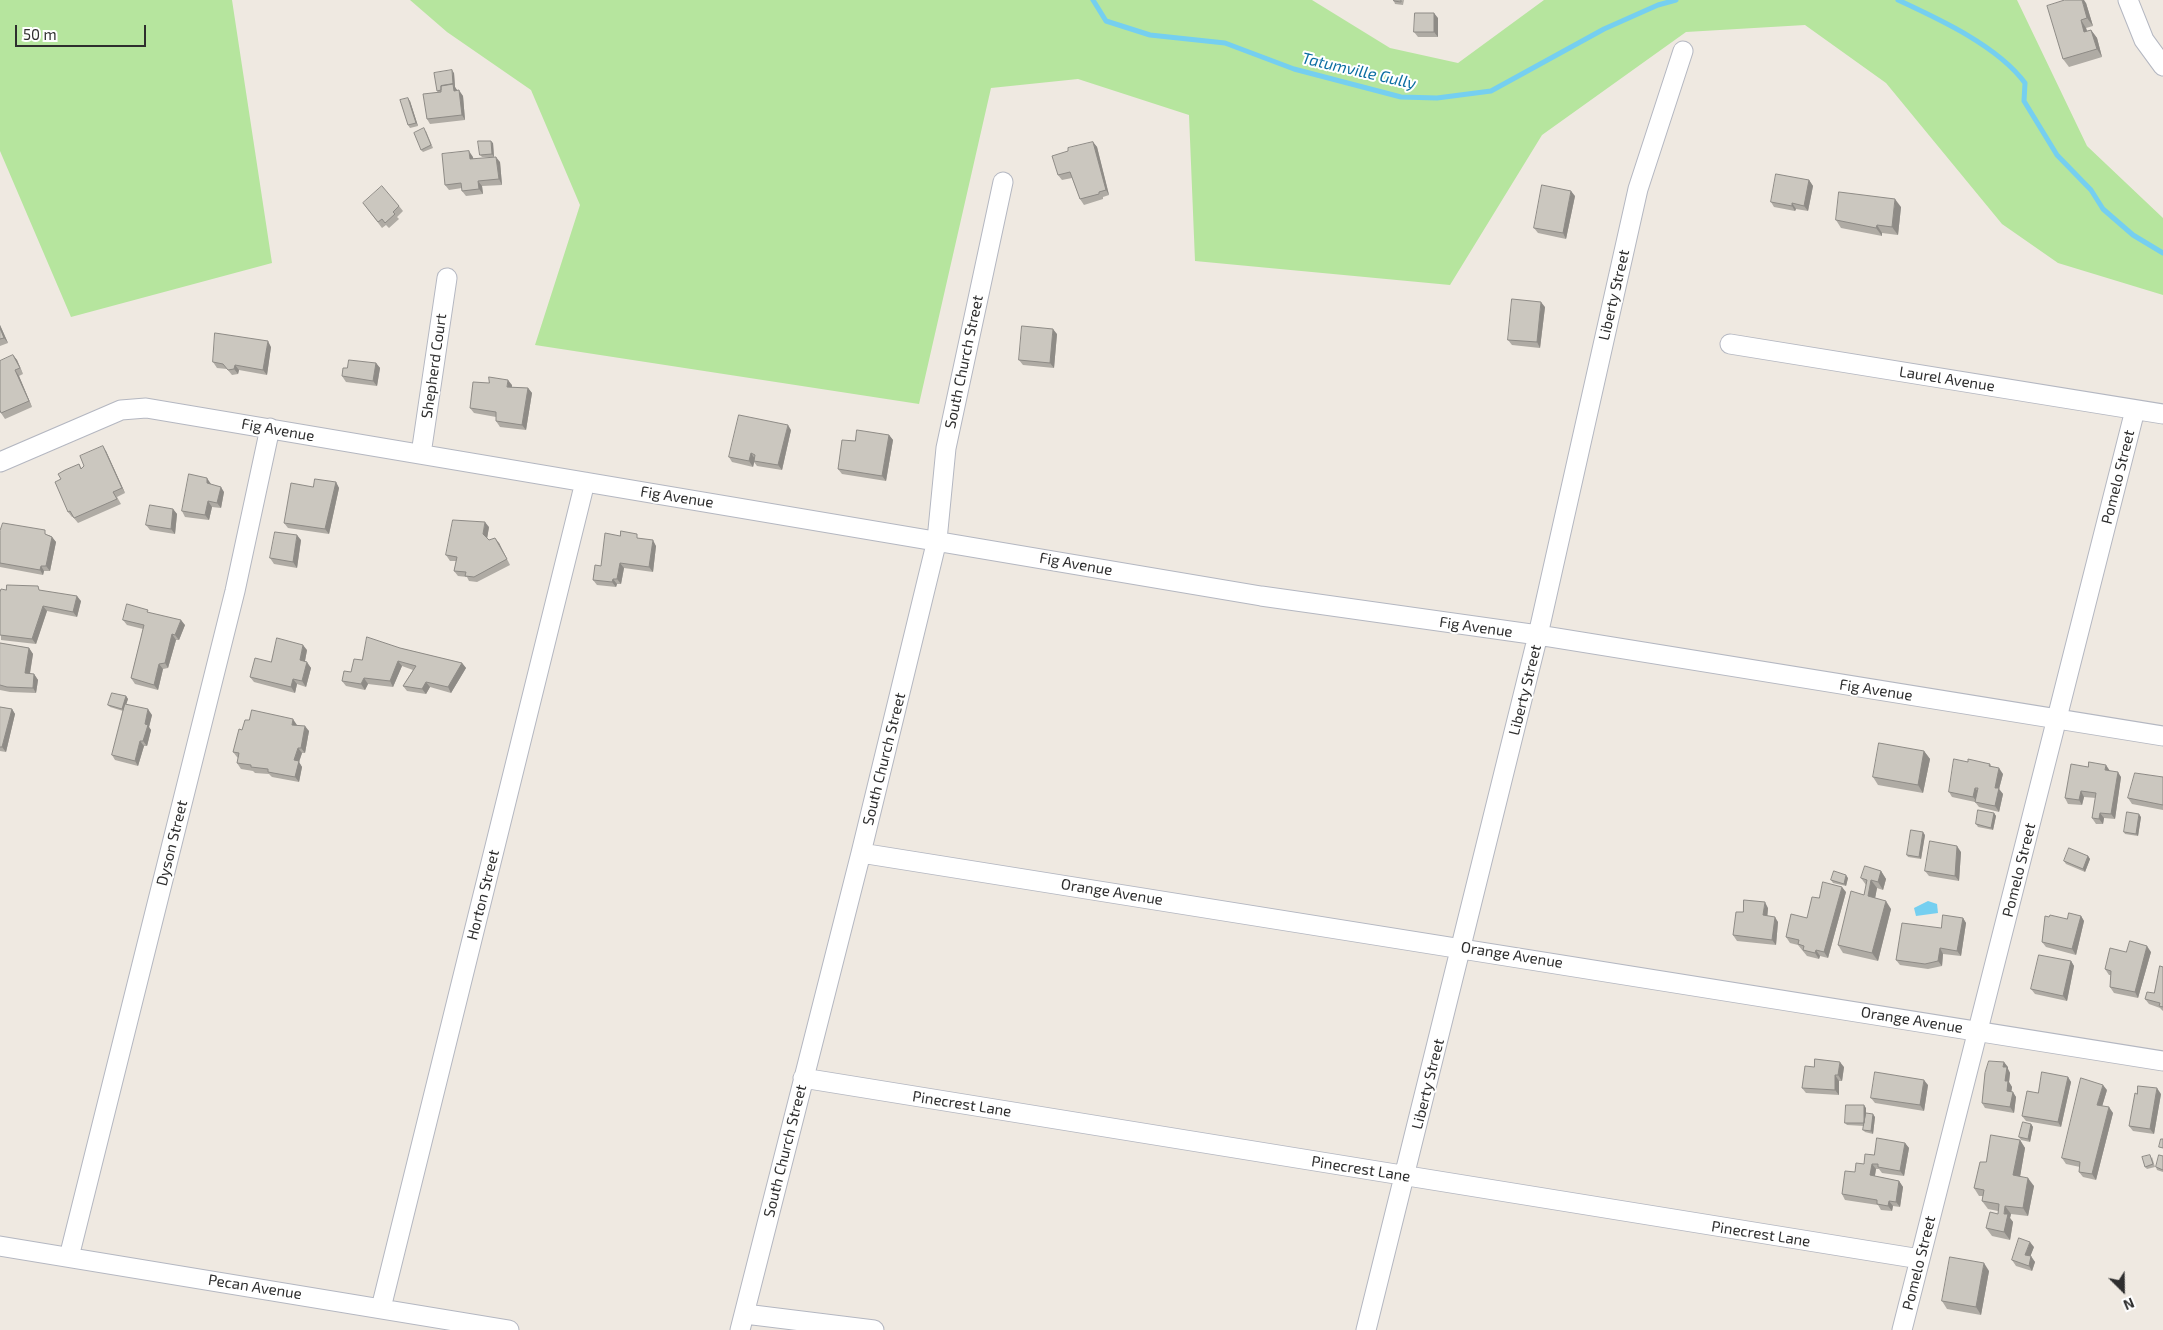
<!DOCTYPE html>
<html>
<head>
<meta charset="utf-8">
<style>
  body { margin:0 }
  #map { position:relative; width:2163px; height:1330px; overflow:hidden; background:#efe9e1; font-family:"Exo 2",sans-serif }
  canvas { display:block }
  .north { position:absolute; left:2098px; top:1265px; width:50px; height:50px; -webkit-text-stroke:4px #fff; paint-order:stroke; rotate:157deg; font-size:14px; font-weight:700; line-height:20px; text-align:center; color:#2e2e2e }
  .north::after { content:''; display:block; margin:auto; width:18px; height:22px; background:#2e2e2e; clip-path:polygon(50% 0,100% 100%,50% 72%,0 100%) }
  .scale { position:absolute; left:15px; top:25px; width:131px; height:22px; box-sizing:border-box; border:2px solid #2e2e2e; border-top:0; padding-left:6px; font-size:15px; line-height:18px; white-space:nowrap; color:#2e2e2e; -webkit-text-stroke:4px #fff; paint-order:stroke }
</style>
</head>
<body>
<div id="map">
<canvas width="2163" height="1330"></canvas>
<div class="north">N</div>
<div class="scale">50 m</div>
</div>
<script>
const context = document.querySelector('canvas').getContext('2d');
context.lineJoin = 'round';
function fill(path, color) { context.fillStyle = color; context.fill(path, 'evenodd'); }
function stroke(path, color, width, dash) { context.strokeStyle = color; context.lineWidth = width; context.lineCap = dash ? 'butt' : 'round'; context.setLineDash(dash || []); context.stroke(path); }
function drawText(font, color, halo, rows, align = 'center') {
  context.font = font + ' "Exo 2",sans-serif'; context.lineWidth = 4; context.setLineDash([]); context.textBaseline = 'middle'; context.strokeStyle = halo; context.fillStyle = color; for (const [text, x, y, turn = 0] of rows) {
    context.save(); context.translate(x, y); context.rotate((+turn || 0) * Math.PI / 180); context.textAlign = isNaN(turn) ? turn : align; if (halo) context.strokeText(text, 0, 0); context.fillText(text, 0, 0); context.restore();
  }
}
fill(new Path2D(`
  M0,0H232L272,263L71,317L0,151Z
  M410,0H1312L1390,48L1458,63L1544,0H2017L2087,146L2163,218V295L2058,263L2002,224L1886,83L1805,25L1686,32L1542,135L1450,285L1195,261L1189,115L1078,79L991,88L919,404L535,345L580,205L531,90L447,32Z`), '#b6e59e');
fill(new Path2D(`
  M1928,901L1937,904L1938,913L1916,916L1914,908Z`), '#75cff0');
stroke(new Path2D(`
  M1093,0L1106,21L1150,35L1225,43L1294,69L1401,97L1437,98L1491,91L1604,29L1658,5L1676,0
  M1898,0C1939,19 1998,46 2025,83L2024,101L2057,155L2091,190L2103,209L2133,235L2163,253`), '#75cff0', 5);
const minor = new Path2D(`
  M2128,0L2144,40L2163,66
  M1730,344L2163,414
  M421,454L447,278
  M0,462L121,410L146,408L1261,596L1538,635L2163,736
  M861,853L2163,1061
  M803,1078L1920,1259
  M0,1246L509,1330
  M69,1257L235,591L270,428
  M381,1308L585,482
  M745,1314L874,1330
  M740,1330L861,853L937,540L946,448L1003,182
  M1366,1330L1538,635L1638,189L1683,51
  M1902,1330L2135,410`);
stroke(minor, '#b4b7c1', 21);
stroke(minor, '#fff', 19);
fill(new Path2D(`
  M1404,0L1403,5L1395,4L1394,1Z
  M2086,3L2093,26L2086,28L2087,31L2091,30L2097,38L2102,57L2069,67L2063,59Z
  M1438,18V37H1418L1414,32Z
  M454,73L455,87L457,90L463,96L465,120L430,124L427,119L438,92L437,91Z
  M410,101L418,126L410,128L408,125Z
  M426,131L433,148L423,152L421,150Z
  M1093,142L1097,147L1109,195L1103,197V199L1084,205L1080,199L1072,178L1062,180L1058,175L1068,151Z
  M493,143L494,157H482L480,155Z
  M473,157V159L500,162L502,185L482,186L483,194L466,196L462,191V188L449,190L445,185Z
  M1809,180L1813,186L1808,211L1796,209L1795,211L1774,207L1771,202Z
  M1575,196L1566,239L1538,233L1534,228Z
  M363,203L399,206L403,211L397,217L399,219L389,228L386,225L382,228Z
  M1901,207L1898,235L1882,233V236L1841,228L1836,220Z
  M1545,307L1540,348L1512,345L1508,340Z
  M0,325L8,343L0,346Z
  M1057,334L1054,368L1023,365L1019,360Z
  M271,347L267,375L239,370L238,374L232,375L227,369L217,368L213,362Z
  M13,355L17,360L23,374L19,376L32,407L5,419L1,413Z
  M376,363L380,368L377,386L346,382L342,376L347,368Z
  M512,385V387L528,388L532,393L526,430L500,427L496,421V417L474,413L470,408Z
  M791,430L782,470L757,466L754,462L753,467L732,462L729,457Z
  M889,435L893,440L886,481L842,474L838,469L855,441Z
  M106,451L125,493L117,497L121,504L78,523L73,517H72L68,512L61,479L79,464L81,468Z
  M336,482L339,488L329,534L288,528L284,523L313,487Z
  M211,484V485L224,492L221,508L212,507L209,520L185,517L182,511Z
  M173,509L177,514L175,534L150,530L146,525Z
  M489,527L487,538L489,540L499,543L510,565L477,582L469,581L467,577L458,576L454,571L456,561H450L446,555Z
  M0,531L49,535L52,537L56,542L50,571H44L43,575L0,567Z
  M620,536L641,539L656,546L653,572L624,568L621,584H617L616,587L597,585L593,580Z
  M301,540L297,568L274,564L270,558Z
  M6,590H40L81,601L77,617L47,611L36,644L1,640L0,592Z
  M150,613L185,625L179,640H176L168,668L163,669L158,690L135,684L131,678L143,629L127,625L123,620Z
  M0,643L29,648L33,654L30,674H34L38,680L36,693L10,692L0,690Z
  M400,648L462,663L466,668L451,693L430,687L426,694L407,691L403,686L413,670L402,666L393,687L368,684L365,690L346,686L342,681L362,660Z
  M307,650L305,661L311,668L306,687L297,684L295,693L254,682L250,677L271,662Z
  M126,696L128,699L126,704L152,715L149,727L151,730L147,746H144L138,766L115,760L112,755L123,711L110,707L108,705Z
  M0,707L12,709L15,714L6,752L0,751Z
  M297,725L309,731L305,753H302L299,762L302,767L299,782L272,777L269,774L255,773L253,771L241,769L237,763L238,758L237,757L233,752L242,730Z
  M1924,751L1930,759L1923,793L1878,785L1873,777Z
  M1968,762L1990,764L1992,767L2003,774L1999,789L2003,794L1999,812L1979,807L1975,802L1952,797L1949,792Z
  M2110,771L2121,777L2115,819L2104,818L2103,824H2096L2092,818L2096,798L2084,797L2082,805L2068,804L2065,798Z
  M2163,777V810L2132,804L2128,798Z
  M1994,813L1996,816L1993,830L1978,827L1976,824Z
  M2141,817L2138,836L2125,834L2124,832Z
  M1925,835L1921,859L1908,857L1907,855Z
  M1961,852L1959,881L1929,876L1925,871Z
  M2088,856L2090,859L2085,872L2066,864L2064,861Z
  M1881,871L1886,879L1883,890L1877,888L1875,898L1891,909L1878,961L1843,953L1838,945L1864,895L1866,885L1861,878Z
  M1848,878L1846,886L1833,883L1831,880Z
  M1846,892L1828,958L1820,956L1819,959L1807,956L1798,945L1790,943L1786,937L1807,918L1819,898Z
  M1768,908L1767,916L1778,922L1776,945L1737,941L1733,935L1743,912Z
  M2081,916L2084,921L2076,955L2046,947L2042,942L2049,917L2067,919Z
  M1963,918L1966,923L1961,956L1943,954L1942,966L1928,969L1900,965L1896,960L1941,928Z
  M2126,952H2151L2138,998L2114,993L2110,987L2111,975H2109L2105,969Z
  M2071,961L2074,966L2067,1001L2035,994L2031,989Z
  M2163,967V1011L2160,1008L2149,1004L2145,999L2154,993Z
  M1814,1067H1844L1842,1081H1839V1095L1806,1093L1802,1088Z
  M2008,1067V1069L2010,1073L2009,1082L2012,1087L2011,1091L2016,1097L2014,1113L1985,1108L1982,1103Z
  M2068,1077L2071,1082L2061,1127L2026,1121L2022,1116L2038,1093Z
  M1928,1085L1924,1111L1875,1103L1871,1098Z
  M2107,1090L2102,1106L2113,1113L2096,1180L2083,1177L2079,1172L2080,1167L2066,1164L2062,1158Z
  M2137,1094H2161L2154,1134L2133,1131L2129,1126Z
  M1866,1108V1113L1875,1117L1873,1134L1865,1132L1863,1130L1864,1126L1847,1125L1845,1123Z
  M2031,1124L2033,1127L2030,1142L2021,1140L2019,1137Z
  M2020,1140L2025,1148L2020,1176L2034,1186L2028,1216L2011,1214L2010,1218L2013,1222L2010,1240L1992,1236L1986,1228L1998,1214V1211L1988,1209L1982,1201L1983,1196H1979L1974,1188L1986,1162Z
  M1905,1143L1909,1148L1904,1176L1882,1173L1879,1169H1876L1875,1176L1899,1181L1903,1187L1900,1207L1893,1206L1892,1211L1881,1210L1878,1205L1845,1200L1842,1194L1855,1172L1874,1155Z
  M2163,1156V1172L2157,1170L2156,1167Z
  M2152,1157L2155,1167L2147,1169L2145,1167Z
  M2034,1247L2030,1256L2035,1262L2032,1271L2016,1266L2012,1260Z
  M1989,1271L1981,1315L1947,1309L1942,1301Z`), '#afaba4');
fill(new Path2D(`
  M2082,0H2084L2086,3L2093,26L2087,18Z
  M1434,13L1438,18V37L1434,32Z
  M2081,20L2086,28L2090,40L2084,32Z
  M2091,30L2097,38L2102,57L2097,49Z
  M452,70L454,73L455,87L457,90L458,96L454,91Z
  M459,90L463,96L465,120L462,115Z
  M408,98L410,101L418,126L416,123Z
  M491,141L493,143L494,157L492,154Z
  M1093,142L1097,147L1109,195L1106,190Z
  M469,151L473,157L474,165L470,159Z
  M496,157L500,162L502,185L499,179Z
  M1809,180L1813,186L1808,211L1804,206Z
  M478,181L482,186L483,194L479,189Z
  M1571,191L1575,196L1566,239L1563,233Z
  M1895,199L1901,207L1898,235L1892,227Z
  M1792,203L1796,209L1795,211L1792,206Z
  M1877,225L1882,233V236L1876,228Z
  M1541,302L1545,307L1540,348L1537,342Z
  M0,325L8,343L4,338L0,328Z
  M1053,329L1057,334L1054,368L1050,363Z
  M268,341L271,347L267,375L263,370Z
  M13,355L17,360L23,374L20,368Z
  M376,363L380,368L377,386L373,381Z
  M235,365L239,370L238,374L234,369Z
  M15,370L19,376L32,407L29,401Z
  M508,380L512,385L511,393L507,387Z
  M528,388L532,393L526,430L522,425Z
  M788,425L791,430L782,470L778,465Z
  M889,435L893,440L886,481L882,476Z
  M103,446L106,451L125,493L122,488Z
  M751,453L755,459L753,467L749,461Z
  M207,478L211,484L210,489L207,483Z
  M336,482L339,488L329,534L325,529Z
  M221,487L224,492L221,508L217,503Z
  M208,501L212,507L209,520L205,515Z
  M173,509L177,514L175,534L171,529Z
  M485,522L489,527L487,539L483,534Z
  M297,535L301,540L297,568L293,562Z
  M52,537L56,542L50,571L46,566Z
  M495,538L499,543L510,565L507,559Z
  M653,540L656,546L653,572L649,567Z
  M620,563L624,568L621,584L617,579Z
  M41,566L44,571L43,575L40,570Z
  M613,579L617,584L616,587L612,582Z
  M77,596L81,601L77,617L73,612Z
  M43,606L47,611L36,644L32,639Z
  M181,620L185,625L179,640L175,635Z
  M172,634L176,640L168,668L165,663Z
  M303,645L307,650L304,666L300,660Z
  M29,648L33,654L29,678L25,673Z
  M398,661L402,666L393,687L390,681Z
  M307,662L311,668L306,687L302,681Z
  M462,663L466,668L451,693L448,687Z
  M159,664L163,669L158,690L154,685Z
  M34,674L38,680L36,693L33,688Z
  M364,678L368,684L365,690L361,684Z
  M293,679L297,684L295,693L291,687Z
  M426,682L430,687L426,694L422,689Z
  M126,696L128,699L124,711L122,709Z
  M12,709L15,714L6,752L2,747Z
  M148,709L152,715L149,727L151,730L147,746L143,741L145,724Z
  M293,719L297,725L296,730L292,725Z
  M305,726L309,731L305,753L301,748Z
  M140,741L144,746L138,766L135,761Z
  M298,748L302,753L299,762L302,767L299,782L295,777L294,760Z
  M1924,751L1930,759L1923,793L1918,785Z
  M2106,765L2110,771L2105,770Z
  M1999,768L2003,774L1999,789L2003,794L1999,812L1995,806V788Z
  M2118,772L2121,777L2115,819L2111,814Z
  M1975,788L1979,793L1977,802L1973,797Z
  M2081,791L2084,797L2082,805L2079,800Z
  M1994,813L1996,816L1993,830L1991,828Z
  M2100,813L2104,818L2103,824L2099,819Z
  M2139,814L2141,817L2138,836L2136,834Z
  M1923,832L1925,835L1921,859L1919,857Z
  M1957,846L1961,852L1959,881L1955,876Z
  M2088,856L2090,859L2085,872L2083,869Z
  M1881,871L1886,879L1883,890L1878,882Z
  M1846,875L1848,878L1846,886L1844,884Z
  M1871,880L1877,888L1874,904L1868,896Z
  M1842,887L1846,892L1828,958L1824,952Z
  M1886,901L1891,909L1878,961L1872,953Z
  M1765,902L1768,908L1767,921L1763,915Z
  M2081,916L2084,921L2076,955L2072,949Z
  M1775,917L1778,922L1776,945L1772,940Z
  M1963,918L1966,923L1961,956L1957,951Z
  M2147,946L2151,952L2138,998L2135,992Z
  M1940,948L1943,954L1942,966L1938,961Z
  M1816,950L1820,956L1819,959L1815,953Z
  M2071,961L2074,966L2067,1001L2063,996Z
  M1840,1062L1844,1067L1842,1081L1838,1075Z
  M2004,1062L2008,1067V1069L2010,1073L2009,1082L2012,1087L2011,1096L2007,1091L2005,1081L2003,1067Z
  M1835,1075L1839,1081V1095L1835,1090Z
  M2068,1077L2071,1082L2061,1127L2058,1122Z
  M1924,1080L1928,1085L1924,1111L1920,1105Z
  M2103,1085L2107,1090L2101,1110L2097,1105Z
  M2157,1088L2161,1094L2154,1134L2150,1129Z
  M2013,1092L2016,1097L2014,1113L2010,1107Z
  M1864,1105L1866,1108V1126L1864,1123Z
  M2109,1107L2113,1113L2096,1180L2092,1174Z
  M1873,1114L1875,1117L1873,1134L1871,1131Z
  M2031,1124L2033,1127L2030,1142L2028,1139Z
  M2020,1140L2025,1148L2019,1183L2013,1175Z
  M1905,1143L1909,1148L1904,1176L1900,1171Z
  M1872,1164L1876,1169L1874,1180L1870,1175Z
  M2028,1178L2034,1186L2028,1216L2023,1208Z
  M1899,1181L1903,1187L1900,1207L1896,1202Z
  M1889,1201L1893,1206L1892,1211L1888,1206Z
  M2005,1206L2011,1214L2010,1218L2013,1222L2010,1240L2004,1232Z
  M2030,1242L2034,1247L2029,1260L2025,1255Z
  M2031,1256L2035,1262L2032,1271L2029,1266Z
  M1984,1263L1989,1271L1981,1315L1976,1307Z`), '#8e8b86');
const building = new Path2D(`
  M1394,0H1401V2L1394,1Z
  M2065,0H2082L2087,18L2081,20L2084,32L2091,30L2097,49L2063,59L2047,6Z
  M1415,13H1434V32H1414Z
  M452,70L453,84L441,86V90L437,91L434,73Z
  M453,84L454,91L459,90L462,115L427,119L423,94L441,92V86Z
  M408,98L416,123L408,125L400,100Z
  M424,128L431,145L421,150L414,133Z
  M478,141H491L492,154L480,155Z
  M1093,142L1106,190L1099,192V194L1080,199L1070,172L1058,175L1052,156L1068,151V148Z
  M469,151L470,159L496,157L499,179L478,181L479,189L462,191L461,183L445,185L442,154Z
  M1776,174L1809,180L1804,206L1792,203V206L1771,202Z
  M1542,185L1571,191L1563,233L1534,228Z
  M382,186L399,206L393,212L395,214L385,223L382,219L378,222L363,203Z
  M1839,192L1895,199L1892,227L1877,225L1876,228L1836,220Z
  M1512,299L1541,302L1537,342L1508,340Z
  M1022,326L1053,329L1050,363L1019,360Z
  M0,328L4,338L0,339Z
  M215,333L268,341L263,370L235,365L234,369L228,370L223,364L213,362Z
  M13,355L20,368L15,370L29,401L1,413L0,410V361Z
  M349,360L376,363L373,381L342,376L343,368H347Z
  M489,377L508,380L507,387L528,388L522,425L496,421V412L470,408L473,382L489,383Z
  M739,415L788,425L778,465L754,461L755,455L751,453L749,461L729,457Z
  M857,430L889,435L882,476L838,469L842,440L855,441Z
  M103,446L122,488L113,492L117,499L74,518L70,511L68,512L55,482L61,479L58,474L65,470L79,464L81,469L84,466L80,456Z
  M189,474L207,478V483L221,487L217,503L208,501L205,515L182,511Z
  M315,479L336,482L325,529L284,523L291,483L313,487Z
  M150,505L173,509L171,529L146,525Z
  M453,520L485,522L483,534L489,540L495,538L507,559L474,577L465,576L466,572L454,571L457,557L446,555Z
  M3,523L45,530V534L52,537L46,566H41L40,570L0,563V531Z
  M621,531L637,534V538L653,540L649,567L620,563L617,579H613L612,582L593,580L595,565L601,566L605,533L620,536Z
  M275,532L297,535L293,562L270,558Z
  M7,585L38,586L39,590L77,596L73,612L43,606L32,639L0,635V592L1,589L6,590Z
  M127,604L148,610L147,612L181,620L175,635L172,634L165,663L159,664L154,685L131,678L144,625L123,620Z
  M367,637L400,648L462,663L448,687L426,682L422,689L403,686L416,666L398,661L390,681L364,678L361,684L342,681L344,671L351,672L354,659L362,660Z
  M277,638L303,645L300,660L307,662L302,681L293,679L291,687L250,677L255,658L271,662Z
  M0,643L29,648L25,673L34,674L33,688L7,687L0,685Z
  M112,693L126,696L122,709L108,705Z
  M125,704L148,709L145,724L148,725L143,741H140L135,761L112,755Z
  M0,707L12,709L2,747H0Z
  M252,710L293,719L292,725L305,726L301,748H298L294,760L299,761L295,777L268,772V769L251,767V765L237,763L239,753L233,752L239,729L242,730L245,720H249Z
  M1879,743L1924,751L1918,785L1873,777Z
  M1954,759L1968,762V759L1990,764L1989,766L1999,768L1995,788H1999L1995,806L1975,802L1978,788H1975L1973,797L1949,792Z
  M2089,762L2106,765L2105,770L2118,772L2111,814L2100,813L2099,819L2092,818L2096,793L2081,791L2079,800L2065,798L2071,764L2088,767Z
  M2135,773L2163,777V805L2128,798Z
  M1978,810L1994,813L1991,828L1976,824Z
  M2127,812L2139,814L2136,834L2124,832Z
  M1911,830L1923,832L1919,857L1907,855Z
  M1930,841L1957,846L1955,876L1925,871Z
  M2069,848L2088,856L2083,869L2064,861Z
  M1865,866L1881,871L1878,882L1871,880L1868,896L1886,901L1872,953L1838,945L1851,891L1864,895L1867,880L1861,878Z
  M1834,871L1846,875L1844,884L1831,880Z
  M1823,882L1842,887L1824,952L1816,950L1815,953L1803,950L1804,946L1798,944L1799,940L1786,937L1791,914L1807,918L1812,897L1819,898Z
  M1744,900L1765,902L1763,915L1775,917L1772,940L1733,935L1736,912H1743Z
  M2069,913L2081,916L2072,949L2042,942L2045,916L2049,917L2050,915L2067,919Z
  M1943,915L1963,918L1957,951L1940,948L1938,961L1925,964L1896,960L1902,923L1941,928Z
  M2130,941L2147,946L2135,992L2110,987L2111,971L2105,969L2110,948L2126,952Z
  M2039,955L2071,961L2063,996L2031,989Z
  M2160,966L2163,967V1007L2159,1006L2160,1003L2145,999L2147,992L2154,993Z
  M1815,1059L1840,1062L1838,1075H1835V1090L1802,1088L1805,1066L1814,1067Z
  M1989,1061L2004,1062L2003,1067H2007L2005,1081H2008L2007,1091L2013,1092L2010,1107L1982,1103L1985,1073Z
  M1875,1072L1924,1080L1920,1105L1871,1098Z
  M2042,1072L2068,1077L2058,1122L2022,1116L2027,1091L2038,1093Z
  M2081,1078L2103,1085L2097,1105L2109,1107L2092,1174L2079,1172L2080,1162L2062,1158Z
  M2138,1086L2157,1088L2150,1129L2129,1126L2135,1093L2137,1094Z
  M1846,1105H1864V1123H1845Z
  M1866,1113L1873,1114L1871,1131L1863,1130Z
  M2023,1122L2031,1124L2028,1139L2019,1137Z
  M1991,1135L2020,1140L2013,1175L2028,1178L2023,1208L2005,1206L2004,1214H2008L2004,1232L1986,1228L1990,1212L1998,1214L1999,1204L1982,1201L1984,1190L1974,1188L1980,1162H1986Z
  M1877,1138L1905,1143L1900,1171L1878,1167V1164H1872L1870,1175L1899,1181L1896,1202L1889,1201L1888,1206L1877,1204V1200L1842,1194L1845,1171L1855,1172L1856,1163L1864,1164L1865,1154L1874,1155Z
  M2161,1139H2163V1148L2159,1147Z
  M2150,1155L2153,1164L2145,1167L2142,1157Z
  M2159,1155L2163,1156V1170L2156,1167Z
  M2019,1238L2030,1242L2025,1255L2031,1256L2029,1266L2012,1260Z
  M1950,1257L1984,1263L1976,1307L1942,1301Z`);
fill(building, '#cbc7bf');
stroke(building, '#8e8b86', 1);
drawText('15px', '#2e2e2e', '#fff', [
  ["Liberty Street",1614,295,-77],
  ["South Church Street",964,362,-78],
  ["Shepherd Court",434,366,-82],
  ["Laurel Avenue",1947,379,9],
  ["Fig Avenue",278,430,10],
  ["Pomelo Street",2118,477,-76],
  ["Fig Avenue",677,497,9],
  ["Fig Avenue",1076,564,10],
  ["Fig Avenue",1476,627,8],
  ["Liberty Street",1525,690,-76],
  ["Fig Avenue",1876,690,9],
  ["South Church Street",884,759,-76],
  ["Dyson Street",172,843,-76],
  ["Pomelo Street",2019,870,-76],
  ["Orange Avenue",1112,892,9],
  ["Horton Street",483,895,-76],
  ["Orange Avenue",1512,955,9],
  ["Orange Avenue",1912,1020,9],
  ["Liberty Street",1428,1084,-76],
  ["Pinecrest Lane",962,1104,9],
  ["South Church Street",785,1151,-76],
  ["Pinecrest Lane",1361,1169,9],
  ["Pinecrest Lane",1761,1234,9],
  ["Pomelo Street",1919,1263,-76],
  ["Pecan Avenue",255,1287,9]
]);
drawText('italic 16px', '#0d6fa3', '#fff', [
  ["Tatumville Gully",1359,71,13]
]);
</script>
</body>
</html>
